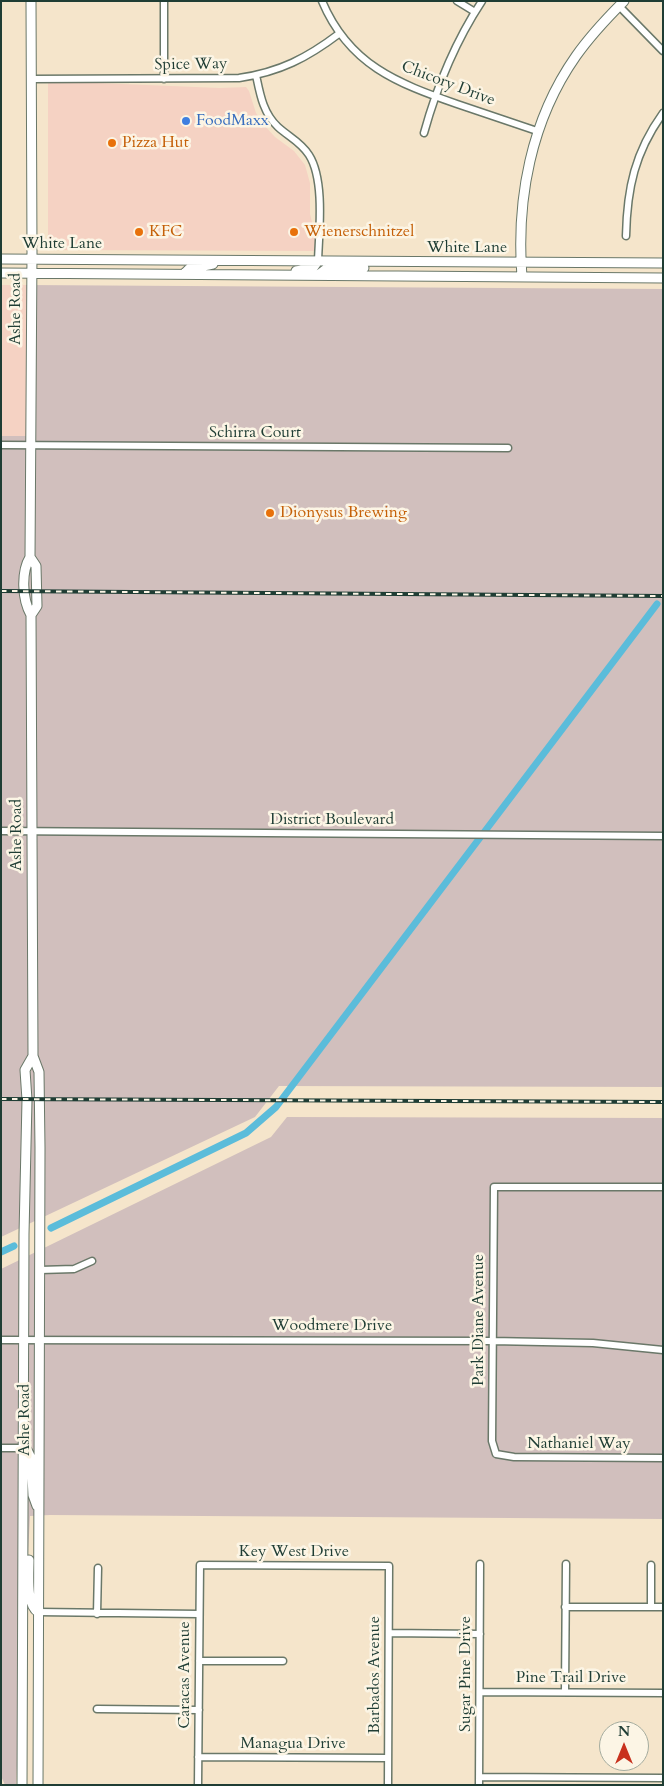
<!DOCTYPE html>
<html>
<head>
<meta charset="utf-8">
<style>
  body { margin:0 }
  #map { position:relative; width:664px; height:1786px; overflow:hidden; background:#f5e5cb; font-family:Cardo,serif }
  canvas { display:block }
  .frame { position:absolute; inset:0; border:2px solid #1f3d34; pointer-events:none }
  .north { position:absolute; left:599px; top:1721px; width:50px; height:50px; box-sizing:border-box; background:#fcf5e5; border:1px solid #a4ab9e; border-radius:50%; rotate:0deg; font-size:14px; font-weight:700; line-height:20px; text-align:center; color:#1f3d34 }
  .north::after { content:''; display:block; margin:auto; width:18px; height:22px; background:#c8321e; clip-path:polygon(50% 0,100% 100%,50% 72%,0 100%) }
</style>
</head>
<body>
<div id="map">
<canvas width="664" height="1786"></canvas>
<div class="frame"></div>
<div class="north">N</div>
</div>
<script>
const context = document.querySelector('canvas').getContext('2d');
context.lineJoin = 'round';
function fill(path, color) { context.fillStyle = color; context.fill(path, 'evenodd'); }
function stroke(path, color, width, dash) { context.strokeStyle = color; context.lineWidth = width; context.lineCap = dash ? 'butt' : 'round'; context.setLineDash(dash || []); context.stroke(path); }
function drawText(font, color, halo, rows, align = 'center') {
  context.font = font + ' Cardo,serif'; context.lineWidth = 5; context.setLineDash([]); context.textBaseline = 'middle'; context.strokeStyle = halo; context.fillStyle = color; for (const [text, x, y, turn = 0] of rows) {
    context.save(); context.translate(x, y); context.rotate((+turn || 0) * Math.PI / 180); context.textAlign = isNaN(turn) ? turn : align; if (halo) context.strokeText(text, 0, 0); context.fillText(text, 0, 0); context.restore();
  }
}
fill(new Path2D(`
  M48,81L220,88L246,87L249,91L256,113L264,125L275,137L294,151L305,165L310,183V214L319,251L55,250L48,244Z
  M1,285H26L30,437L1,436Z`), '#f5d2c3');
fill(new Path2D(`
  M26,285L663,289V1087L279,1086L255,1117L1,1237V436H30Z
  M287,1117L663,1118V1519L50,1515L30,1516L16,1785H5L1,1776V1269L271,1137Z`), '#d1bfbd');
stroke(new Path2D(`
  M51,1228L246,1133L276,1107L657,604
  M1,1252L14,1246`), '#5bbcda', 7);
const street = new Path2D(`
  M164,1V79
  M322,1C349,65 397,83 457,104C484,113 511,122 537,131
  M457,1L475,12
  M619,6L663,51
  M256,75C260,94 263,113 278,127C289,137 301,142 309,155C325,180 319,232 318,261
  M31,79L239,78C280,72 307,58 340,33
  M424,133C437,86 455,42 482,1
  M626,236C627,188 635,152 663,113
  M1,445L508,448
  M1,831L663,836
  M663,1187H494L492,1441L496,1454L514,1457L663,1458
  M40,1270L74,1269L92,1261
  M1,1340L492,1341L593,1343L663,1350
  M1,1448H24
  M565,1607H663
  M651,1607V1565
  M38,1612L199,1614
  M97,1614L98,1568
  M389,1633L480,1634
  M199,1661H283
  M480,1692L663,1693
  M565,1692L566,1564
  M97,1709L199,1710
  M198,1757L388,1758
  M479,1777L663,1778
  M198,1785L200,1565L389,1566L388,1785
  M479,1785L480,1564`);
const secondary = new Path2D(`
  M31,1L32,253L30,557C21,572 22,599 31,615L33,1056L39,1072L40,1148L38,1785
  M1,259L663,263
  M296,271L313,268L318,261
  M1,273L663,278
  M184,274L189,269L213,264
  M318,275L326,269L364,268
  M522,277C516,199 531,120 576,56C590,36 607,18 624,1
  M30,557L36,566L37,606L31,615
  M24,1448L27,1450L31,1458L33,1495L37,1506
  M29,1560C29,1574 26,1605 38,1612
  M22,1785L24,1234L27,1100L25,1070L33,1056`);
stroke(street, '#6a7869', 9);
stroke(secondary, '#6a7869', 11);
stroke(street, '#fff', 6);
stroke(secondary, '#fff', 9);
const rail = new Path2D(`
  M1,591L663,596
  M1,1099L663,1102`);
stroke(rail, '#1f3d34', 4);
stroke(rail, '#fcf5e5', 2, [5.5]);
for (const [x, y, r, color] of [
  [186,121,5,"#3f7fe0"],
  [112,143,5,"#e8710a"],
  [139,232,5,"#e8710a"],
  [294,232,5,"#e8710a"],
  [270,513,5,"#e8710a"]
]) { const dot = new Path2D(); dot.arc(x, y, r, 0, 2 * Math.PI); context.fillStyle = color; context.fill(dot); stroke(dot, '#fcf5e5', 2); }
drawText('16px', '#1f3d34', '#fcf5e5', [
  ["Spice Way",191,65,-1],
  ["Chicory Drive",448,84,21],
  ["White Lane",62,244],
  ["White Lane",467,248],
  ["Ashe Road",16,309,-90],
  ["Schirra Court",255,433],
  ["District Boulevard",332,820],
  ["Ashe Road",17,835,-90],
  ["Park Diane Avenue",479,1320,-90],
  ["Woodmere Drive",332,1326],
  ["Ashe Road",25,1420,-90],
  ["Nathaniel Way",579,1444],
  ["Key West Drive",294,1552],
  ["Sugar Pine Drive",466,1674,-90],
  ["Caracas Avenue",185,1675,-90],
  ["Barbados Avenue",375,1675,-90],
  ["Pine Trail Drive",571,1678],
  ["Managua Drive",293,1744]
]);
drawText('16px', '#366cbe', '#fcf5e5', [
  ["FoodMaxx",196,121]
], 'left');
drawText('16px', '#c56008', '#fcf5e5', [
  ["Pizza Hut",122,143],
  ["KFC",149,232],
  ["Wienerschnitzel",304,232],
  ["Dionysus Brewing",280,513]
], 'left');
</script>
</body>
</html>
